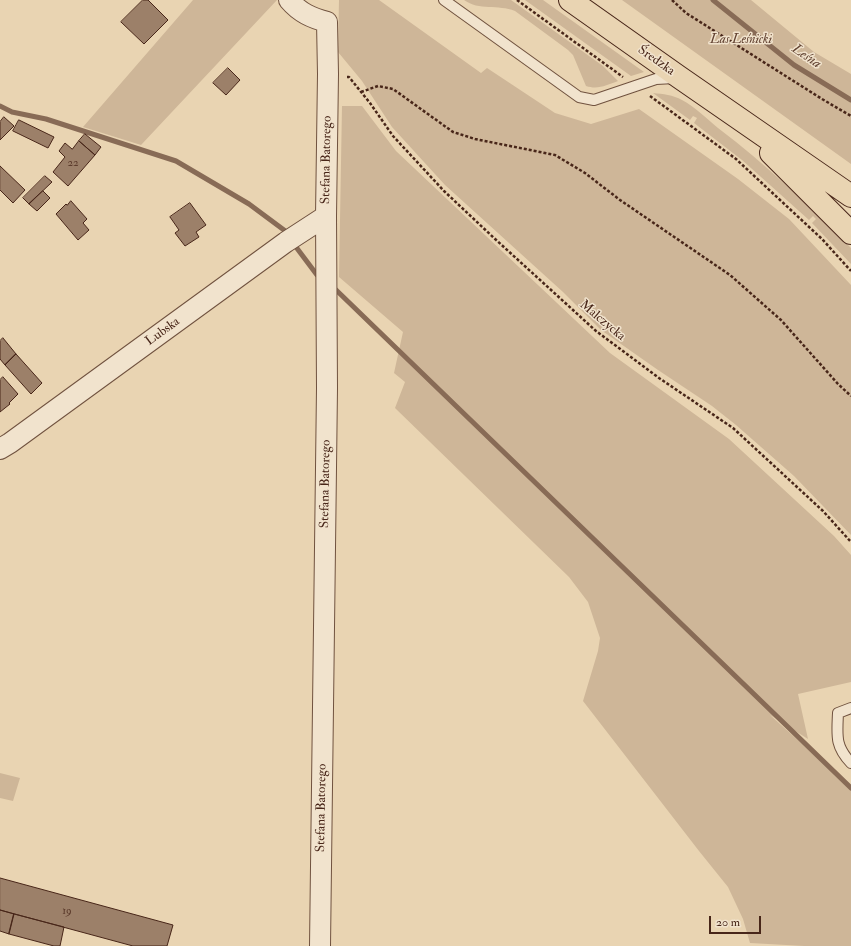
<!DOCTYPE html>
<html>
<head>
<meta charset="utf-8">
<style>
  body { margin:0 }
  #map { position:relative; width:851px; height:946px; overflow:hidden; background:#e9d4b2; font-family:"IM FELL Double Pica",serif }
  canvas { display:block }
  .scale { position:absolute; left:709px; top:916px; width:52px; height:18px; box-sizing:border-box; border:2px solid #482619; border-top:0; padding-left:5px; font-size:12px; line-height:14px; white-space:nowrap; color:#482619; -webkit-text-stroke:3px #f1e3cd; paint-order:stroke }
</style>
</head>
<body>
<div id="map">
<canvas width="851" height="946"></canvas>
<div class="scale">20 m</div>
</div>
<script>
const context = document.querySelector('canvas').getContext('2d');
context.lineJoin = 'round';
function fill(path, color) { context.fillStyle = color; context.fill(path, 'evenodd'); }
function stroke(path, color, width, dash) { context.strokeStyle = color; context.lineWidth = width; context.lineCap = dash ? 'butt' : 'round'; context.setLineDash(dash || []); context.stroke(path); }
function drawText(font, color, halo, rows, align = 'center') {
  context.font = font + ' "IM FELL Double Pica",serif'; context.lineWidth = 3; context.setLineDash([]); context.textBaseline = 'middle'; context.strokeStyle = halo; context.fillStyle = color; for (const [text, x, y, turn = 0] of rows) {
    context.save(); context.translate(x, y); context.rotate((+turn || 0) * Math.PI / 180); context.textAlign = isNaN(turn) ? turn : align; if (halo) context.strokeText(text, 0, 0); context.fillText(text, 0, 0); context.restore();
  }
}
fill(new Path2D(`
  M193,0H277L141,145L83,127Z
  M339,0H379L481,73L487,68L555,113L591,124L639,109L738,179L789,219L851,285V535L794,476L736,425L712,406L658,370L601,330L563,292L445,185L392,127L362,81L338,52Z
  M464,0H511L603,66L618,81C607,85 598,90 586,86L573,55L568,50L515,11C498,4 479,11 464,0Z
  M525,0H543L644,72L631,76Z
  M622,0H751L814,52L851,74V164Z
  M653,93C663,94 673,95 682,100C695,107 707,119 718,128C766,164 809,206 851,248V264L812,223L816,219L813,216L809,220L742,160L694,123L697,118L693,116L690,120Z
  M342,106H362L396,151L610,353L729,439L834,536L851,555V682L798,694L808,739L770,715L851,788V946H804L750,943L743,919L728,887L699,851L583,701L598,651L600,638L588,602L569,577L395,408L405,382L394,373L403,332L339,277Z
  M0,773L20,778L13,801L0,798Z`), '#ceb698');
stroke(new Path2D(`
  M713,0L794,65L851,100
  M0,106L12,112L46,119L176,161L249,204L288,233
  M296,247L317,275
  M333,287L851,788`), '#886b56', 5);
const building = new Path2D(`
  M143,0H148L168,20L144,44L121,22Z
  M228,68L240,80L226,95L213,83Z
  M4,117L14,126L0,140V122Z
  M19,120L54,137L48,148L13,131Z
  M85,134L101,147L95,155L79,141Z
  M79,141L95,155L68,186L53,172L65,157L59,151L65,143L72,149Z
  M0,166L25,190L13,203L0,190Z
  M45,176L52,182L29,204L23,198Z
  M43,191L50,198L37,211L29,204Z
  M71,201L87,219L83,223L89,230L78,240L56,214L66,204L67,205Z
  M190,203L206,225L196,232L199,237L185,246L175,233L179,230L170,217Z
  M3,338L16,354L5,365L0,359V341Z
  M16,354L42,383L31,394L5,365Z
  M3,377L18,394L9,403L10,404L0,412V380Z
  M0,878L173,925L167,946H133L0,910Z
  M0,910L14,914L9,934L0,931Z
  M14,914L64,927L60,946H54L9,934Z`);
fill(building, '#9c8069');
stroke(building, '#482619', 1);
const service = new Path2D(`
  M444,0L579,97L594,100L656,79L675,78
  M851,708L838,713C837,736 835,746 851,763`);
const minor = new Path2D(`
  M289,0C300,13 312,18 327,22L328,74L326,216L327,388L320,946
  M0,449L10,443L286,242L326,216`);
const primary = new Path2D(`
  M570,0L679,77L851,196
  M771,153L851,233`);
stroke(service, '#70523f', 12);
stroke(minor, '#70523f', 22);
stroke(primary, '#482619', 24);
stroke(new Path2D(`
  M517,0L623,77
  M672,0L686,13L822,99L851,116
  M347,77H349L370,103L393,136L444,191L494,238L596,331L659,378L733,428L823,511L851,542
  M361,92L378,86L393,89L453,132L475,139L555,155L585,173L620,200L730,275L781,320L838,384L851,396
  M650,96L736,159L822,239L851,271`), '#482619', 2.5, [3, 2]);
stroke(service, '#f1e3cd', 10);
stroke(minor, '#f1e3cd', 20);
stroke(primary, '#e9d4b2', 22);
drawText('11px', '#5d3c2d', null, [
  ["22",73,164],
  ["19",67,912]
]);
drawText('italic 13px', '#634332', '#f1e3cd', [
  ["Las Leśnicki",741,40]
]);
drawText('13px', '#482619', '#f1e3cd', [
  ["Średzka",656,61,35],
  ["Stefana Batorego",327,160,-89],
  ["Malczycka",602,321,40],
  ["Lubska",163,332,-36],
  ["Stefana Batorego",326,484,-89],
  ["Stefana Batorego",322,808,-89]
]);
drawText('italic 14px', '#624332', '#f1e3cd', [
  ["Leśna",806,57,34]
]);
</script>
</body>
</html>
